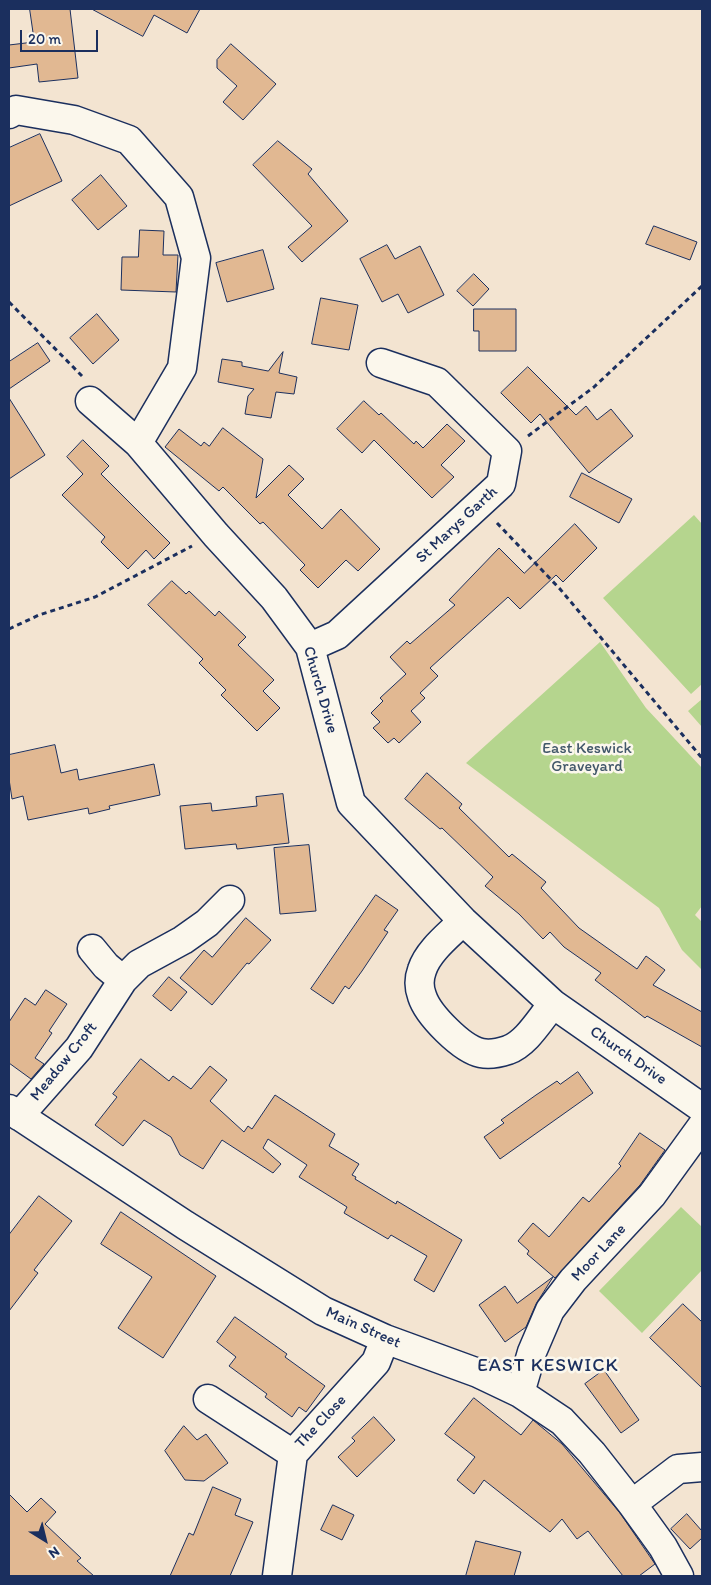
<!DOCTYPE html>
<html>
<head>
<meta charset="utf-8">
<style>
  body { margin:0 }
  #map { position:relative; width:711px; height:1585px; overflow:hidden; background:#f3e4d1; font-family:Itim,sans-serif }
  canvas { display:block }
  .frame { position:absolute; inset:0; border:10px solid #1b2f5e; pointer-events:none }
  .north { position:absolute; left:20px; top:1515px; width:50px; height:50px; -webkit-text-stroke:4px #fbf7ec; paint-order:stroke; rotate:144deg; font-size:14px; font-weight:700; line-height:20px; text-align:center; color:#1b2f5e }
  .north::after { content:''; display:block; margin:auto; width:18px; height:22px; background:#1b2f5e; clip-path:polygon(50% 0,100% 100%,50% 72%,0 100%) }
  .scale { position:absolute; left:20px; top:30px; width:78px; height:22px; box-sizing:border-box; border:2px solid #1b2f5e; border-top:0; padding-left:6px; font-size:15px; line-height:18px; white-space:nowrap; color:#1b2f5e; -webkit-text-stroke:4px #fbf7ec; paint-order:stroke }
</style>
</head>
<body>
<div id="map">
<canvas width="711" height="1585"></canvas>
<div class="frame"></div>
<div class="north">N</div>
<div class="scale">20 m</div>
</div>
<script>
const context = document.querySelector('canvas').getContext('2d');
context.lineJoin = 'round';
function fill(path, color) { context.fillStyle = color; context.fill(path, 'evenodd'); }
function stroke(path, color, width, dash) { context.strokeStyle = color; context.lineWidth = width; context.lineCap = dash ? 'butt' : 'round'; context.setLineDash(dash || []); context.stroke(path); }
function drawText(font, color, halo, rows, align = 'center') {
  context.font = font + ' Itim,sans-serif'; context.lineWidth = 5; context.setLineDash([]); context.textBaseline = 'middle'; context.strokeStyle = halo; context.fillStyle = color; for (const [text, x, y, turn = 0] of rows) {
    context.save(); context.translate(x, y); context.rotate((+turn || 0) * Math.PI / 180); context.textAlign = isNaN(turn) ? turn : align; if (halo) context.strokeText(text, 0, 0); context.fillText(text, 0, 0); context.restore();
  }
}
fill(new Path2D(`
  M694,515L702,524V684L691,694L603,598Z
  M600,642L646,708L702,768V906L695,915L702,922V970L682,950L659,908L466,763Z
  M702,699V727L688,711Z
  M681,1207L702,1227V1270L642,1333L599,1291Z`), '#b5d58e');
const building = new Path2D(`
  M30,9H70L78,78L39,82L37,64L9,68V45L34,42Z
  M92,9H200L187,33L154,15L143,36Z
  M231,44L276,84L243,120L223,102L237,86L217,68V60Z
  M40,134L62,181L9,206V148Z
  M278,141L312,169L308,174L348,221L302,262L288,247L312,226L253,165Z
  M101,175L127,206L98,230L72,200Z
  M654,226L697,242L690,260L646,244Z
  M140,230L164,231L163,255H178L176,292L121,290L122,257H138Z
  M387,245L395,259L420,246L444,295L408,313L398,294L382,302L360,259Z
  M263,250L274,289L227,302L216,263Z
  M474,274L489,289L473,306L457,291Z
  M321,298L358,305L349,350L312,344Z
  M474,309H516V351H479V331H474Z
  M97,314L119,340L93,364L70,338Z
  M38,343L50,361L9,389V362Z
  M283,352L279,373L297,377L294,394L276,392L271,418L245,414L248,396L254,389L218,382L222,359L242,362V366L268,371Z
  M528,367L576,415L586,406L597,420L611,409L633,436L589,473L540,414L531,423L501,393Z
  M9,398L45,455L9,479Z
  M364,401L379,415L381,413L414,444L416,441L423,448L447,424L465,441L441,465L454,477L432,498L374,440L362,453L337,429Z
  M223,428L263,459L256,498L289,465L304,479L288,495L322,529L341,509L380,549L358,571L346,560L318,588L300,570L305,565L263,522L260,524L223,487L219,491L165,447L179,429L201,446L204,442L209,446Z
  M83,440L109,466L101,474L170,543L154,559L146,550L128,569L101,542L105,537L62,495L83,474L67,457Z
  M582,473L632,499L619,523L570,497Z
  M575,524L597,548L563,582L556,575L520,609L508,597L430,668L438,676L420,693L425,698L411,711L421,722L399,743L394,738L388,743L373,728L380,722L371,713L383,701L380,698L406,674L390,657L407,641L410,644L455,605L449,600L499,548L524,573Z
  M172,581L186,594L189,591L215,616L219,611L246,637L238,645L274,680L263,691L280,708L257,731L221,695L226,690L199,663L203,659L148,605Z
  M55,745L61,773L77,769L79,780L154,764L160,795L109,806L110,809L89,814L88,808L28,820L23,796L12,799L9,779V755Z
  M427,773L462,804L459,808L509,857L512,854L546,882L541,888L579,928L637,969L646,956L665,970L653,985L702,1012V1047L647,1016L645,1018L595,980L601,973L564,947L550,932L543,939L519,914L485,886L493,877L442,828L440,829L405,799Z
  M283,794L289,843L237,849L236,844L185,849L180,806L211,803L212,811L257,806L256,797Z
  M309,845L316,911L280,914L274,848Z
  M376,895L398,910L384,930L388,932L362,971L349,989L345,986L333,1004L311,989Z
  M246,918L271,940L249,964L247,963L212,1005L180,978L204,950L212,957Z
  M169,977L187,992L171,1011L153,996Z
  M46,990L67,1004L49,1031L52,1033L35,1058L44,1064L31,1079L9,1063V1022L25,998L35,1005Z
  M141,1059L169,1081L173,1076L191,1089L210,1066L227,1080L210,1101L244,1132L248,1126L252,1129L275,1095L335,1134L329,1146L359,1164L352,1175L356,1177L355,1179L396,1204L397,1201L462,1240L434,1292L414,1280L427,1256L391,1235L388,1239L344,1213L347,1207L299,1177L307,1165L268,1139L263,1148L281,1164L273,1173L222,1140L203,1169L180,1155L171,1137L144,1120L123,1146L95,1125L117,1097L113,1094Z
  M578,1072L593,1093L500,1159L484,1137L504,1123L501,1120L536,1095L557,1081L560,1084Z
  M640,1133L665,1150L640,1185L555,1278L527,1254L529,1251L518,1241L533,1223L549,1237L583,1197L589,1202L621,1166L619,1164Z
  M39,1196L72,1221L34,1270L38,1273L9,1311V1235Z
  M121,1212L216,1276L163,1358L118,1328L152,1277L101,1244Z
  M553,1277L536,1304L526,1327L505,1342L479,1305L505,1286L517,1303Z
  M683,1304L702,1322V1388L650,1338Z
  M235,1317L287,1354L285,1357L325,1386L306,1412L299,1407L292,1417L265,1397L267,1394L229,1366L236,1357L217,1342Z
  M604,1370L639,1420L621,1433L585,1384Z
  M474,1398L521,1435L533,1420L562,1444L620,1513L655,1564L639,1576H623L588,1531L577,1539L562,1519L550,1532L484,1480L474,1494L457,1480L475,1457L445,1434Z
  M374,1417L395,1440L357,1477L338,1457L355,1441L352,1438Z
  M184,1426L197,1440L206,1434L228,1463L204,1481L185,1480L165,1451Z
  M213,1487L241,1499L235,1515L253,1522L230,1576H170L189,1533L193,1535Z
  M9,1494L27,1512L41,1498L56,1512L45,1524L81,1558L77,1561L94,1576H9Z
  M333,1505L354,1515L342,1540L321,1530Z
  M687,1514L702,1531V1538L690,1549L671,1529Z
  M476,1541L521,1552L514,1576H466Z`);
fill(building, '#e1b892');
stroke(building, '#1b2f5e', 1);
const minor = new Path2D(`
  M9,114L16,110L74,120L129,140L179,197L196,258L182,368L138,443
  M90,401L138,443L216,535L274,598L310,647L351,803L463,921L553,1004L702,1108
  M310,647L337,635L501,484L507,451L437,382L381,363
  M463,921C449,935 428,951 422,970C419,978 419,988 422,996C428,1015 462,1049 481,1053C490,1055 499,1053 508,1050C527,1043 540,1019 553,1004
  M92,949L106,966L123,980
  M9,1109L185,1225L323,1311L385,1339L478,1373L520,1393L562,1421L592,1453L632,1504L663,1547L679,1576
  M19,1116L79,1048L123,980L139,964L183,940L207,923L230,900
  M520,1393L532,1352L550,1310L573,1280L652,1195L702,1126
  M208,1399L293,1454
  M632,1504L678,1469L702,1467
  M277,1576L293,1454L376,1362L385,1339`);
stroke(minor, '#1b2f5e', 31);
stroke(new Path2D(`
  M9,302L82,376
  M528,436L594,387L702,286
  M497,523L560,589L702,758
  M9,629L39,615L95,597L192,546`), '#1b2f5e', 3, [5, 4]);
stroke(minor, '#fbf7ec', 28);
drawText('16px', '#1b2f5e', '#fbf7ec', [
  ["St Marys Garth",457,525,-43],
  ["Church Drive",320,690,74],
  ["Church Drive",628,1056,35],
  ["Meadow Croft",64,1062,-51],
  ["Moor Lane",599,1253,-47],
  ["Main Street",363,1328,24],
  ["The Close",321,1422,-47]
]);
drawText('16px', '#42586a', '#fbf7ec', [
  ["East Keswick",587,749],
  ["Graveyard",587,767]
]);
context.letterSpacing = '1px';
drawText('19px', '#1b2f5e', '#fbf7ec', [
  ["EAST KESWICK",548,1366]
]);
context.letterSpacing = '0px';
</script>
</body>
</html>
